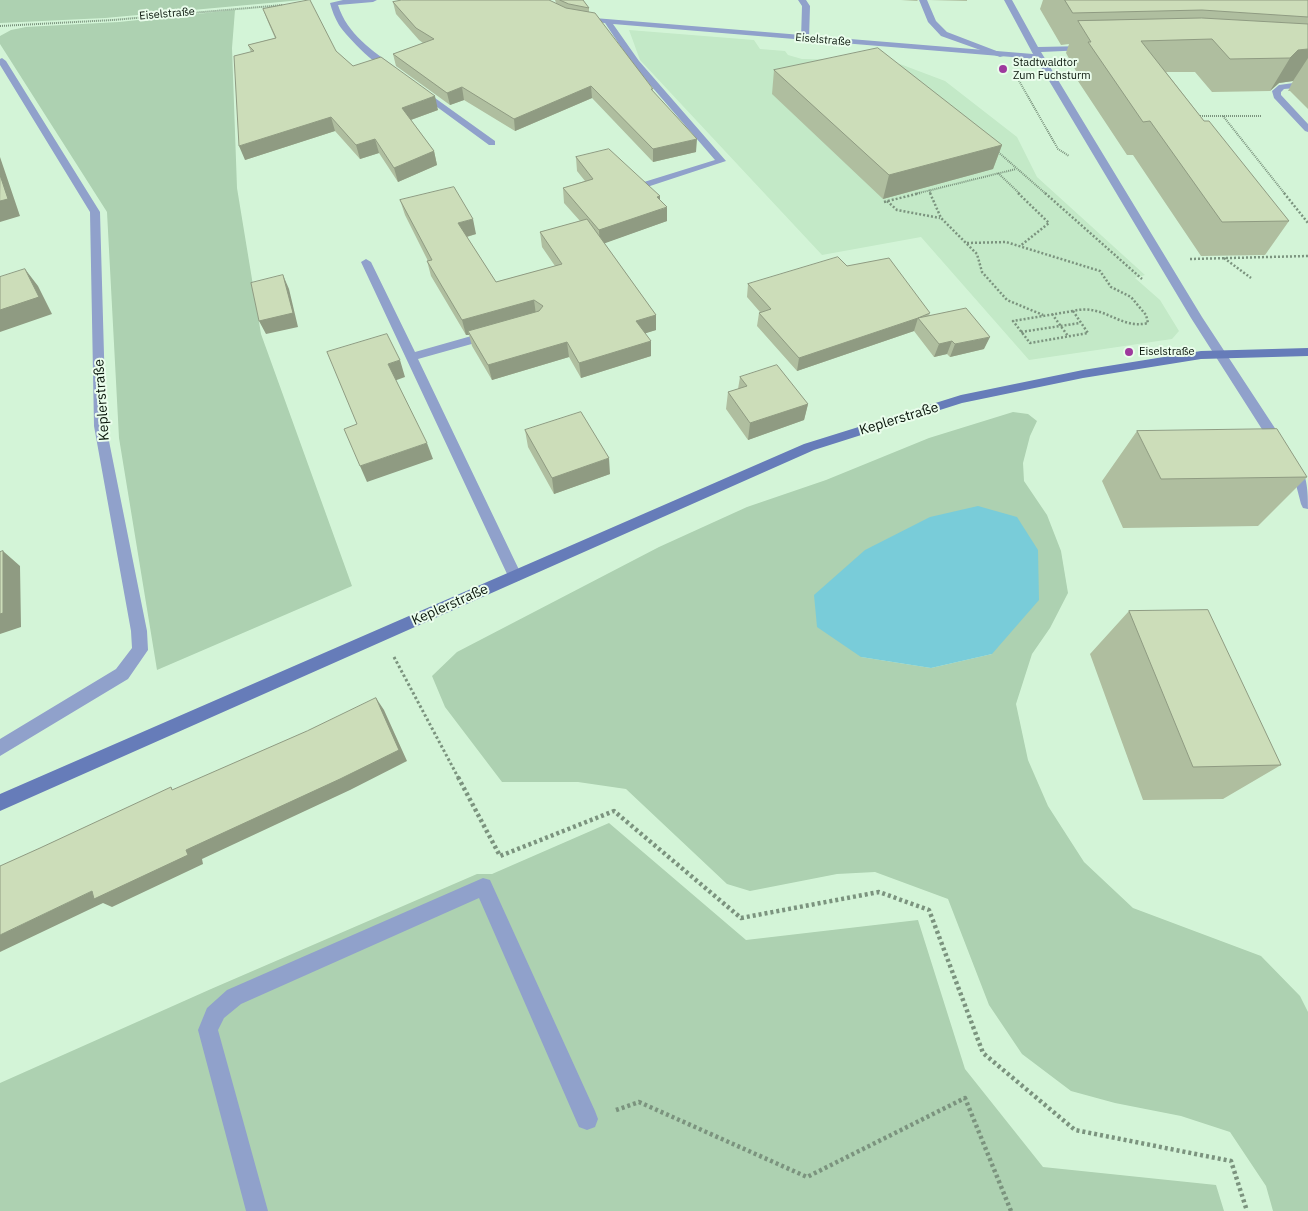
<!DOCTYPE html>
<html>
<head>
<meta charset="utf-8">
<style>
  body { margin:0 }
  canvas { display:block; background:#d3f4d7 }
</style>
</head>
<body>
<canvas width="1308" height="1211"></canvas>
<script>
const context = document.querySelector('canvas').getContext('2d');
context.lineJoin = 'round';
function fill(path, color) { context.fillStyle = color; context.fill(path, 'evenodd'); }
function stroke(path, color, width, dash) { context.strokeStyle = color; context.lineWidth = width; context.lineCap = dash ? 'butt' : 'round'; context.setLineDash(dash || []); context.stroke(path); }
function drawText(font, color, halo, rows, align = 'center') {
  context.font = font + ' "IBM Plex Sans",sans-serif'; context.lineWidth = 4; context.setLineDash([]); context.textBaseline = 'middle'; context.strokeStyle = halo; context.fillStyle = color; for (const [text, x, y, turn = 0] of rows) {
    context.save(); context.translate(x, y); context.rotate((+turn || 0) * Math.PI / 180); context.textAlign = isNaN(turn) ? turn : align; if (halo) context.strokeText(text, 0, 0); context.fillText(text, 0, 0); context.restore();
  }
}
fill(new Path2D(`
  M629,30L754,40L760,49L785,51L788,55L802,59L859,60L900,64L945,81L1017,137L1037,177L1145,275L1135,278L1160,300L1179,331L1172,339L1029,360L921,237L822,255L640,60Z`), '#c3e9c7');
fill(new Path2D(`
  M0,0H302L105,18L0,23Z
  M235,10L232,48L237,188L261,334L352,586L157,670L119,438L107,212L0,44V36L11,30L26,27L119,22Z
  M1013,412L1028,414L1037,421L1030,436L1023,463L1024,481L1047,515L1061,551L1068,593L1050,628L1032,654L1016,704L1028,760L1048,806L1084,862L1133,908L1261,956L1300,996L1308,1012V1211H1273L1266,1186L1230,1132L1181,1116L1115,1103L1071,1091L1022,1054L989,1005L948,899L875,872L837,874L750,891L727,884L626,789L578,782H502L445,707L432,676L457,652L659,547L747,507L826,480L929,438ZM992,654L931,668L861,657Z
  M609,823L746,940L918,920L965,1069L1043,1167L1216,1185L1224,1211H0V1083L211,989L477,874H492Z`), '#add1b1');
fill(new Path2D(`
  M978,506L1017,517L1038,550L1039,600L992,654L931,668L861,657L817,627L814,595L865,550L930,517Z`), '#79ccd9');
stroke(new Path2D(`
  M0,26L113,20L283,5
  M1018,79L1058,149L1069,156
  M1198,116H1262
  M1223,116L1285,194
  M997,151L1046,194
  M998,173L1020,194
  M929,190L931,194
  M915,194L1016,169`), '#7b937e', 2, [1, 1]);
stroke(new Path2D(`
  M930,193L941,218L977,254L982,272L1007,300L1043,315
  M1018,193L1049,223L1020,246
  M1045,193L1142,279
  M1284,193L1308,223
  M887,201L897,210L940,218
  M884,202L920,193
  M967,243L1006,242L1100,271L1111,287L1131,297L1146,315L1148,323C1119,330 1105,303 1073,311
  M1224,258L1251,278
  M1190,259L1308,256
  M1073,311L1088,333L1030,343L1013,321Z
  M1052,314L1068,336
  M1021,332L1080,323`), '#7b937e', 2.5, [2, 2]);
stroke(new Path2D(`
  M394,657L459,779`), '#7b937e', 3, [2.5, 2.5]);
stroke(new Path2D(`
  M458,777L500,856L614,811L741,918L879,892L929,910L983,1053L1075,1130L1231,1161L1247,1211
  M616,1110L639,1102L807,1177L965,1098L1011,1211`), '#7b937e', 4.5, [3, 3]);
fill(new Path2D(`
  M798,0H806L810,6L809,39L805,41L801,39L802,6Z
  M919,0H927L936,21L947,32L1007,55L1000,57L941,36L928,22Z
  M2,58L6,61L100,212L106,426L147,631L148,650L128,679L0,756V739L116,669L132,648L131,631L94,426L90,212L0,65V59Z
  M1308,81V87L1284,89L1281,92V95L1308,124V132L1305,131L1274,98L1272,91L1279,85Z
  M366,259L371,262L415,352L489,331L495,335L493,338L418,359L522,576L520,580L515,582L510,580L508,576L361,262Z
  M483,878L490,880L595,1111L598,1119L595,1127L587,1130L579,1127L479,898L241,1004L224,1018L218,1030L268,1211H246L198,1030L207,1008L227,990Z`), '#90a1cb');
fill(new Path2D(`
  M343,0H377L373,2L338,5C347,34 373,51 396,68V72C382,74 347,37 339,25C335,18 332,11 330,3Z
  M1004,0H1012L1038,47L1086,46L1090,48L1086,50L1041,52L1202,317L1284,442L1286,445L1284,448H1274L1191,318L1036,59L613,24L639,61L726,161L647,187L644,186V182L715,160L633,65L605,23L582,21L578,19L582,17L1033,54Z
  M421,88L495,141V145H489L418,93L417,91Z
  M1293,461C1308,467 1308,494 1308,509L1303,508L1301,504L1294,477L1286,466L1288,463Z`), '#90a1cb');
fill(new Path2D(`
  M1308,348V356L1201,359L1083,378L962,403L814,450L0,811V794L804,444L961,395L1083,370L1201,351Z`), '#667cb9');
fill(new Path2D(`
  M555,0H583L589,8V12L653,91L696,152L653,162L592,98L515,131L464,100L450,105L396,66L393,54L423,43L419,40L396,14L393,2L556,3Z
  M901,0H918L917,1Z
  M929,0H967V1Z
  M1043,0H1308V109L1290,91H1288L1293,81L1279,83L1270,91L1212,92L1195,72H1166L1204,121L1289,221L1265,255L1201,256L1133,155H1127L1074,75L1076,71L1066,53L1069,44L1061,45L1040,9Z
  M263,9L336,51L353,66L438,110L411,120L434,151L437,165L398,182L379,153L360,159L335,131L245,160L251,52L248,45L275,38L268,22Z
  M774,70L1002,145L993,169L883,199L772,94Z
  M576,157L660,196V200L667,221L604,243L656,315V330L645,333L651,356L581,378L569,357L492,380L472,346L469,335H466L431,276L427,261H428L405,215L400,200L476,234L467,237L496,282L555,266L542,247L540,232L580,221L564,203L563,188L585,181L577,171Z
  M847,266L930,315L984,349L950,357L947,354L934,357L914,331L797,371L757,326L759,313L760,312L747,297L748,284Z
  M740,377L808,404L804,420L748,440L726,409L728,392L738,389Z
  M525,430L610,474L554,494L528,447Z
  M1137,431L1307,477L1258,526L1123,528L1102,481Z
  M1129,611L1281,765L1223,799L1143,800L1090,654Z`), '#afbe9f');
fill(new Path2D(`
  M1308,49V58L1293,81L1279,83L1270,91L1290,58L1298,50Z
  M591,86L592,98L515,131L514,119Z
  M462,87L464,100L450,105L447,93Z
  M435,96L438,110L405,122L402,108Z
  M331,117L335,131L245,160L239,146Z
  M375,139L379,153L360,159L356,145Z
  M697,139L696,152L653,162V149Z
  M1002,145L993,169L883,199L889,175Z
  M434,151L437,165L398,182L394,168Z
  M0,157L20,216L0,222Z
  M660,196V210L667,207V221L600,245L599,230Z
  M473,219L476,234L462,238L458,223Z
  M25,269L38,286L52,314L0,332V310Z
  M283,275L289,289L298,327L266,334L259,321Z
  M534,300L536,315L468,331L469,335H466L462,320Z
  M656,315V330L637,336L636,321Z
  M918,318L914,331L797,371L799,358Z
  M990,337L984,349L950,357L955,344Z
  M651,341V356L581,378L579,363Z
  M952,341L947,354L934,357L939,344Z
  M567,342L569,357L492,380L488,365Z
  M400,360L405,377L394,381L388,364Z
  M808,404L804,420L748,440L750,423Z
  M427,443L433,459L367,482L360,466Z
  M609,458L610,474L554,494L552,478Z
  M3,551L20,566L21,627L0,634V614Z
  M376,698L384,710L407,761L350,790L202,859L203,864L112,907L103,903L0,952V935L92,891L186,850Z`), '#8f9b82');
const building = new Path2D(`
  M310,0L336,51L353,66L381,57L435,96L402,108L434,151L394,168L375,139L356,145L331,117L239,146L234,56L254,51L248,45L276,38L263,9Z
  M402,0H549L566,8L595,13L653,89H651L697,139L653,149L591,86L514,119L462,87L447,93L393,54L434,39L416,28L393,2Z
  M560,0H583L589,8L569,4Z
  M1065,0H1308V17L1202,10L1073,13Z
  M1202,18L1308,24V49L1298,50L1290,58L1230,59L1212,39L1141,41L1204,121H1209L1289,221L1222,222L1150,121L1143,122L1088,42H1091L1078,21Z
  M878,48L1002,145L889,175L774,70Z
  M609,149L660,196L657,197L667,207L599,230L563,188L593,179L576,157Z
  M0,175L8,199L0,201Z
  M454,187L473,219L458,223L496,282L562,264L540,232L587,219L656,315L636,321L651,341L579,363L567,342L488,365L468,331L539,311L543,306L534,300L462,320L427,261L432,260L400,200Z
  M838,257L847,266L889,258L930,313L918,318L966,308L990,337L955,344L952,341L939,344L918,318L799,358L759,313L771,309L748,284Z
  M25,269L39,297L0,310V277Z
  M283,275L293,313L259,321L251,283Z
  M387,334L400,360L388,364L427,443L360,466L344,429L357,424L327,352Z
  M777,365L808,404L750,423L728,392L747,386L740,377Z
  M581,412L609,458L552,478L525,430Z
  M1277,429L1307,477L1161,479L1137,431Z
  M3,551V613L0,614V552Z
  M1208,610L1281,765L1193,767L1129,611Z
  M376,698L399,750L340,779L186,850L188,855L94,899L92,891L0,935V866L40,848L171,787L172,790L307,731Z`);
fill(building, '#ccddb9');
stroke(building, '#8f9b82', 1);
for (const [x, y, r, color] of [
  [1003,69,5,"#9e399d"],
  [1129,352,5,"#9e399d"]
]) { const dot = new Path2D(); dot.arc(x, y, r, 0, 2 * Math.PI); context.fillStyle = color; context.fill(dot); stroke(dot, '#eafdec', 2); }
drawText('11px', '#09150b', '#eafdec', [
  ["Eiselstraße",167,14,-5],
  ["Eiselstraße",823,40,5]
]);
drawText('11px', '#09150b', '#eafdec', [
  ["Stadtwaldtor",1013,63],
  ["Zum Fuchsturm",1013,76],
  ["Eiselstraße",1139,352]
], 'left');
drawText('14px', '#09150b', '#eafdec', [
  ["Keplerstraße",102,400,-94],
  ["Keplerstraße",899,419,-17],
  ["Keplerstraße",450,605,-24]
]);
</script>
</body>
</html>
